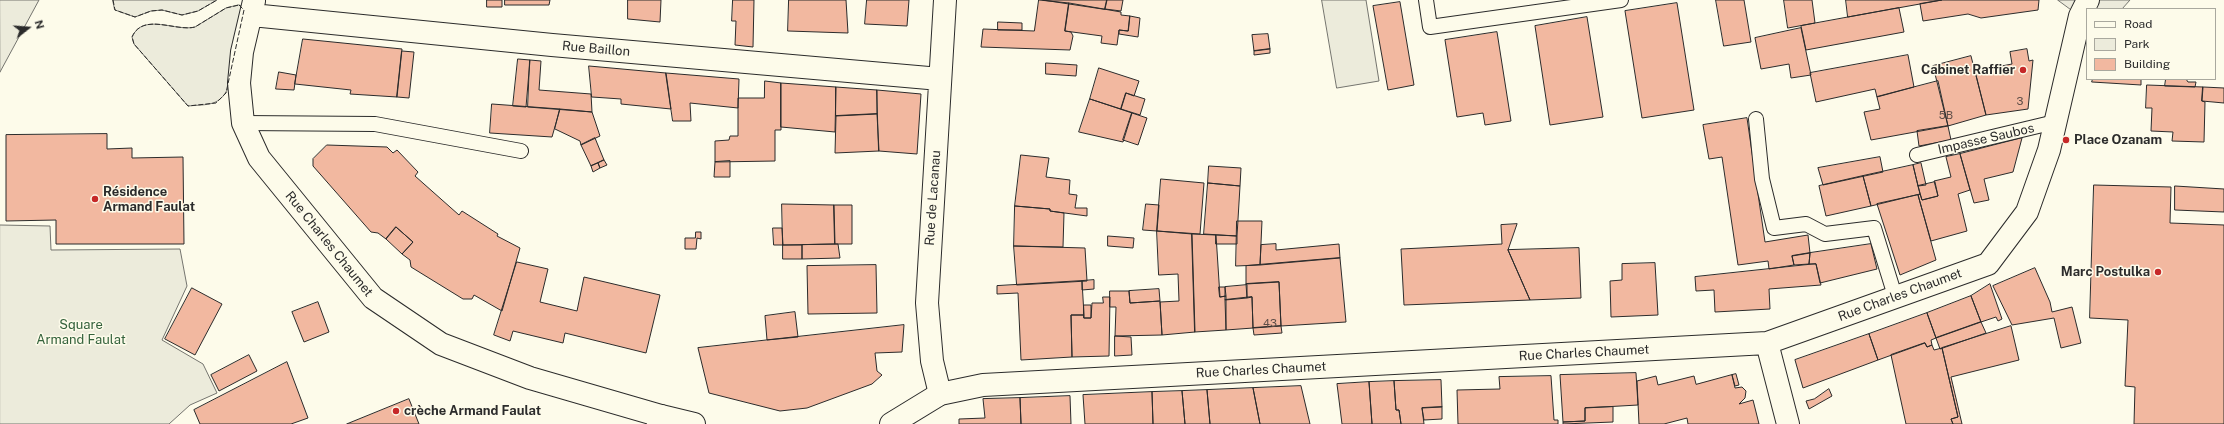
<!DOCTYPE html>
<html>
<head>
<meta charset="utf-8">
<style>
  body { margin:0 }
  #map { position:relative; width:2224px; height:424px; overflow:hidden; background:#fdfbea; font-family:"Public Sans",sans-serif }
  canvas { display:block }
  .legend { position:absolute; left:2086px; top:8px; width:130px; height:72px; box-sizing:border-box; background:#fdfbea; border:1px solid #a9a89e; margin:0; padding:5px 7px; list-style:none; font-size:12px; color:#2b2b2b }
  .legend li { display:flex; align-items:center; gap:8px; height:20px }
  .legend b { width:20px; border:1px solid #a9a89e }
  .north { position:absolute; left:8px; top:8px; width:40px; height:40px; -webkit-text-stroke:3px #fdfbea; paint-order:stroke; rotate:73deg; font-size:11px; font-weight:700; line-height:16px; text-align:center; color:#2b2b2b }
  .north::after { content:''; display:block; margin:auto; width:14px; height:18px; background:#2b2b2b; clip-path:polygon(50% 0,100% 100%,50% 72%,0 100%) }
</style>
</head>
<body>
<div id="map">
<canvas width="2224" height="424"></canvas>
<ul class="legend">
<li><b style="height:5px;background:#fdfbea"></b>Road</li>
<li><b style="height:11px;background:#ecebdb"></b>Park</li>
<li><b style="height:11px;background:#f2b8a0"></b>Building</li>
</ul>
<div class="north">N</div>
</div>
<script>
const context = document.querySelector('canvas').getContext('2d');
context.lineJoin = 'round';
function fill(path, color) { context.fillStyle = color; context.fill(path, 'evenodd'); }
function stroke(path, color, width, dash) { context.strokeStyle = color; context.lineWidth = width; context.lineCap = dash ? 'butt' : 'round'; context.setLineDash(dash || []); context.stroke(path); }
function drawText(font, color, halo, rows, align = 'center') {
  context.font = font + ' "Public Sans",sans-serif'; context.lineWidth = 3; context.setLineDash([]); context.textBaseline = 'middle'; context.strokeStyle = halo; context.fillStyle = color; for (const [text, x, y, turn = 0] of rows) {
    context.save(); context.translate(x, y); context.rotate((+turn || 0) * Math.PI / 180); context.textAlign = isNaN(turn) ? turn : align; if (halo) context.strokeText(text, 0, 0); context.fillText(text, 0, 0); context.restore();
  }
}
const green = new Path2D(`
  M0,0H39L0,72Z
  M113,0H217L198,11L182,15L162,10L151,11L135,17L115,10Z
  M1322,0H1366L1379,81L1337,88Z
  M239,5L242,6L229,86C220,107 208,104 188,106L134,44L132,37C143,12 176,32 195,27L226,8Z
  M0,225L50,226L51,250L180,249L187,286L162,340L203,364L217,393L190,405L169,424H0Z`);
fill(green, '#ecebdb');
stroke(green, '#74746e', 1);
const parking = new Path2D(`
  M2058,0H2130L2122,9H2087L2080,16Z`);
fill(parking, '#eceadb');
stroke(parking, '#74746e', 1);
const building = new Path2D(`
  M487,0H502V7H487Z
  M505,0H550L549,5H505Z
  M628,0H661L660,22L628,19Z
  M733,0H754L753,47L735,45L736,21H732Z
  M789,0H846L848,33L788,31Z
  M867,0H909L907,26L865,24Z
  M1039,0L1069,3L1065,31L1071,32L1073,36L1070,50L981,47L983,29L1034,31Z
  M1043,0H1107L1105,9Z
  M1107,0H1123L1121,11L1105,9Z
  M1716,0H1744L1751,42L1724,46Z
  M1784,0H1812L1815,23L1788,28Z
  M1846,0H1942L1848,17Z
  M1942,0H2039L2038,10L1981,18L1968,14L1923,21L1920,4Z
  M1400,2L1414,85L1388,90L1373,6Z
  M1069,3L1121,12V15L1130,16L1128,31L1119,30L1117,45L1101,43L1102,36L1065,31Z
  M1677,3L1694,110L1642,118L1625,11Z
  M1899,8L1904,32L1806,50L1801,26Z
  M1130,16L1140,18L1138,37L1119,34V30L1128,31Z
  M1587,17L1603,117L1550,125L1535,26Z
  M998,22L1022,23V30H998Z
  M1801,28L1811,75L1791,78L1789,64L1761,69L1755,38Z
  M1497,32L1511,121L1485,125L1483,113L1457,117L1445,40Z
  M1268,34L1270,49L1254,51L1252,35Z
  M303,39L402,49L397,97L350,94L351,90L295,84Z
  M1270,49V53L1254,55V51Z
  M2027,49L2029,61L2033,60L2028,109L1986,115L1975,71L2012,64L2010,52Z
  M402,51L414,52L409,98L397,97Z
  M1908,55L1914,87L1877,97L1875,89L1816,102L1810,73Z
  M1971,56L1986,115L1948,126L1933,66Z
  M518,59L530,60L526,107L513,106Z
  M530,60L541,61L539,90L591,94L592,112L528,107Z
  M1046,63L1077,65L1076,76L1046,74Z
  M589,66L666,73L671,109L621,104V99L592,97Z
  M1099,68L1139,81L1134,96L1126,93L1121,109L1090,99Z
  M279,72L296,75L294,90L276,89Z
  M666,73L739,79L738,108L690,103L691,121H673Z
  M2093,79H2141V85L2092,82Z
  M2166,79H2186L2188,82H2196L2195,87L2165,86Z
  M765,81L781,83V130H775V161L715,162V141L729,140L730,136H738V98H764Z
  M1938,81L1948,126L1871,140L1864,112L1880,109L1877,97Z
  M781,83L836,87L835,132L781,127Z
  M2147,85L2203,87L2202,101L2205,102L2204,142L2172,141L2173,132L2151,131L2152,108H2146Z
  M836,87L877,90V114L836,116Z
  M2203,87L2224,88V103L2202,101Z
  M877,90L921,94L917,154L879,151Z
  M1126,93L1145,99L1140,115L1121,109Z
  M1090,99L1132,113L1123,142L1079,132Z
  M492,104L560,109L552,137L490,133Z
  M560,109L592,112L600,136L581,145L580,141L555,129Z
  M1132,113L1147,118L1138,145L1123,140Z
  M877,114L879,151L835,153L836,116Z
  M1747,118L1765,242L1808,235L1810,253L1792,256L1794,265L1769,269L1768,261L1738,265L1722,157L1709,159L1703,125Z
  M1948,126L1951,140L1919,146L1917,131Z
  M107,134V149L132,148V158L183,157L184,244H56V220L6,221V135Z
  M595,138L604,160L591,166L581,145Z
  M2022,138L2013,172L1984,179L1989,200L1974,203L1960,154Z
  M327,145L387,147L393,153L397,150L418,172L415,176L459,215L462,211L498,234L497,236L520,248L502,311L474,295L472,299H463L411,267L410,260L402,254L413,242L396,227L386,239L378,233L371,232L313,166V159Z
  M1960,154L1970,190L1958,194L1967,231L1931,241L1918,195L1920,194L1922,200L1938,196L1934,181L1951,177L1946,157Z
  M1021,155L1049,158L1046,177L1070,180L1069,194L1077,195L1075,208H1087V216L1050,211V209L1015,206Z
  M1880,157L1883,172L1823,185L1818,168Z
  M604,160L607,165L600,168L598,163Z
  M730,161V177H714L715,162Z
  M598,163L600,168L593,172L591,166Z
  M1921,163L1926,185L1918,186L1913,165Z
  M1913,165L1920,194L1871,206L1863,176Z
  M1209,166L1241,168L1240,186L1208,183Z
  M1863,176L1871,206L1826,216L1819,186Z
  M1161,179L1204,183L1200,234L1157,231Z
  M1935,182L1938,196L1922,200L1918,186Z
  M1208,183L1240,186L1237,236L1204,234Z
  M2094,185L2171,187L2170,223L2224,225V424H2134L2135,387L2125,386L2128,320L2090,318Z
  M2175,186L2224,189V212L2175,210Z
  M1918,195L1936,260L1900,275L1877,204Z
  M782,204L834,205L835,244L783,245Z
  M1146,204L1159,205L1157,231L1143,230Z
  M834,205H852V244H835Z
  M1015,206L1050,209V211L1064,213L1063,247L1014,246Z
  M1237,221H1262L1260,265L1236,266Z
  M1517,224L1508,250L1530,300L1404,305L1401,249L1502,244L1501,225Z
  M396,227L413,242L402,254L386,239Z
  M773,228H782L783,245H774Z
  M1157,231L1192,234L1195,332L1162,335L1160,302L1179,301L1178,274L1159,275Z
  M696,232H701V239L697,238L696,249H685V238H695Z
  M1192,234L1216,235L1220,297L1226,296V330L1195,332Z
  M1216,235L1237,236V244H1216Z
  M1108,236L1134,238L1133,248L1108,246Z
  M835,244H838L840,258L802,259V245Z
  M1276,244V250L1339,244L1340,258L1260,265L1261,245Z
  M1871,244L1877,269L1820,283L1816,264H1809L1810,253Z
  M783,245H802V259H783Z
  M1014,246L1085,248L1087,281L1017,285Z
  M1579,248L1581,298L1530,300L1508,250Z
  M1810,253L1809,264L1794,265L1792,256Z
  M1340,258L1346,322L1281,326L1279,282L1246,284V266Z
  M517,262L548,269L540,302L577,311L584,277L660,295L646,353L565,333L563,343L513,331L510,341L494,335Z
  M1655,263L1658,315L1611,317L1610,281L1622,280V264Z
  M1816,264L1821,285L1769,289L1770,309L1715,312L1714,290L1696,291L1695,277Z
  M876,265L877,313L808,314L807,266Z
  M2035,268L2050,302L2052,312L2072,307L2081,343L2061,348L2054,318L2012,325L1993,286Z
  M1094,280V289L1082,290V281Z
  M1082,281L1084,315H1071L1072,357L1021,360L1018,293L997,294V286Z
  M1279,282L1281,326L1253,328L1252,297L1247,298L1246,284Z
  M1990,284L2002,319L1998,321L1996,317L1981,322L1971,296Z
  M1247,285V298L1225,300V287Z
  M1219,287H1225L1226,296L1220,297Z
  M192,288L222,304L195,355L165,339Z
  M1159,289L1160,301L1130,303L1129,291Z
  M1110,291H1129L1130,303L1160,301L1162,335L1115,336L1116,307H1110Z
  M1971,296L1981,322L1936,338L1927,313Z
  M1103,297H1110L1109,356L1072,357L1071,315H1084V318H1091L1092,303H1103Z
  M1252,297L1253,328L1226,330L1225,300Z
  M318,302L329,332L304,342L292,312Z
  M1084,305H1091V318H1084Z
  M795,312L798,337L767,340L765,316Z
  M1927,313L1936,338L1931,340L1932,345L1927,347L1925,343L1878,360L1869,334Z
  M1981,322L1986,333L1940,349L1936,338Z
  M904,325L902,352L875,353L877,371L882,375L872,384L807,408L780,411L709,393L698,348Z
  M1281,326L1282,333L1254,335L1253,328Z
  M2011,326L2019,360L1951,377L1962,424H1953L1951,419L1958,417L1942,348Z
  M1869,334L1878,360L1803,388L1795,360Z
  M1115,336L1131,337L1132,355L1115,356Z
  M1925,343L1927,347L1932,345L1934,350L1942,348L1958,417L1951,419L1953,424H1906L1891,355Z
  M249,355L257,371L219,391L211,375Z
  M287,362L308,418L291,424H200L194,410Z
  M1636,373L1638,405L1585,408V421L1563,422L1560,375Z
  M1736,374L1739,385L1735,386L1732,375Z
  M1732,375L1735,388L1742,387L1746,391L1745,398L1739,404L1753,400L1759,424H1688L1687,418L1664,424H1639L1637,381L1656,376L1658,385L1694,376L1696,384Z
  M1551,376L1554,420H1558V424H1458L1457,390L1500,389L1499,377Z
  M1441,380L1442,407L1422,408L1424,424H1401L1399,410H1396L1394,381Z
  M1394,381L1396,410H1399L1401,424H1372L1369,382Z
  M1369,382L1372,424H1342L1337,384Z
  M1301,386L1310,424H1260L1253,388Z
  M1253,388L1260,424H1210L1207,390Z
  M1829,389L1832,396L1809,409L1806,401L1814,399Z
  M1207,390L1210,424H1185L1182,391Z
  M1182,391L1185,424H1153L1152,392Z
  M1152,392L1153,424H1085L1083,395Z
  M1070,396L1071,424H1021L1020,398Z
  M1020,398L1021,424H959V419L985,418L983,399Z
  M409,399L419,424H347Z
  M1442,407V419L1424,420L1422,408Z
  M1613,407V422L1563,424V422L1585,421V408Z`);
fill(building, '#f2b8a0');
stroke(building, '#2b2b2b', 1);
const lane = new Path2D(`
  M1426,0L1430,27L1621,0
  M1756,119L1762,179L1774,228L1806,224L1825,234L1874,228L1895,296
  M243,123L375,124L521,151
  M1917,155L2055,122`);
const street = new Path2D(`
  M254,1L242,52L239,83L243,123L259,158L373,298L441,344L530,378L661,416
  M252,15L552,45L940,79
  M940,394L932,361L927,303L945,0`);
const secondary = new Path2D(`
  M1767,343L1788,424
  M658,424L661,416L694,424
  M891,424L940,394L983,385L1767,343L1988,264L2027,212L2049,150L2080,16L2088,0`);
stroke(lane, '#2b2b2b', 16);
stroke(street, '#2b2b2b', 24);
stroke(secondary, '#2b2b2b', 24);
stroke(lane, '#fdfbea', 14);
stroke(street, '#fdfbea', 22);
stroke(secondary, '#fdfbea', 22);
stroke(new Path2D(`
  M113,0L115,10L135,17L151,11L162,10L182,15L198,11L217,0
  M239,5L244,10L226,93L216,103L188,106L134,44L132,37C143,12 176,32 195,27L226,8Z`), '#2b2b2b', 1, [5, 2]);
for (const [x, y, r, color] of [
  [2023,70,4,"#c62828"],
  [2066,140,4,"#c62828"],
  [95,199,4,"#c62828"],
  [2158,272,4,"#c62828"],
  [396,411,4,"#c62828"]
]) { const dot = new Path2D(); dot.arc(x, y, r, 0, 2 * Math.PI); context.fillStyle = color; context.fill(dot); stroke(dot, '#fdfbea', 1.5); }
drawText('11px', '#5d4e48', null, [
  ["3",2020,102],
  ["5B",1946,116],
  ["43",1270,324]
]);
drawText('13px', '#2b2b2b', '#fdfbea', [
  ["Rue Baillon",596,49,5],
  ["Impasse Saubos",1986,139,-13],
  ["Rue de Lacanau",933,198,-86],
  ["Rue Charles Chaumet",329,244,51],
  ["Rue Charles Chaumet",1900,295,-20],
  ["Rue Charles Chaumet",1584,353,-3],
  ["Rue Charles Chaumet",1261,370,-3]
]);
drawText('bold 13px', '#2b2b2b', '#fdfbea', [
  ["Cabinet Raffier",2015,70,"right"],
  ["Place Ozanam",2074,140],
  ["Résidence",103,192],
  ["Armand Faulat",103,207],
  ["Marc Postulka",2150,272,"right"],
  ["crèche Armand Faulat",404,411]
], 'left');
drawText('13px', '#34623c', '#fdfbea', [
  ["Square",81,325],
  ["Armand Faulat",81,340]
]);
</script>
</body>
</html>
